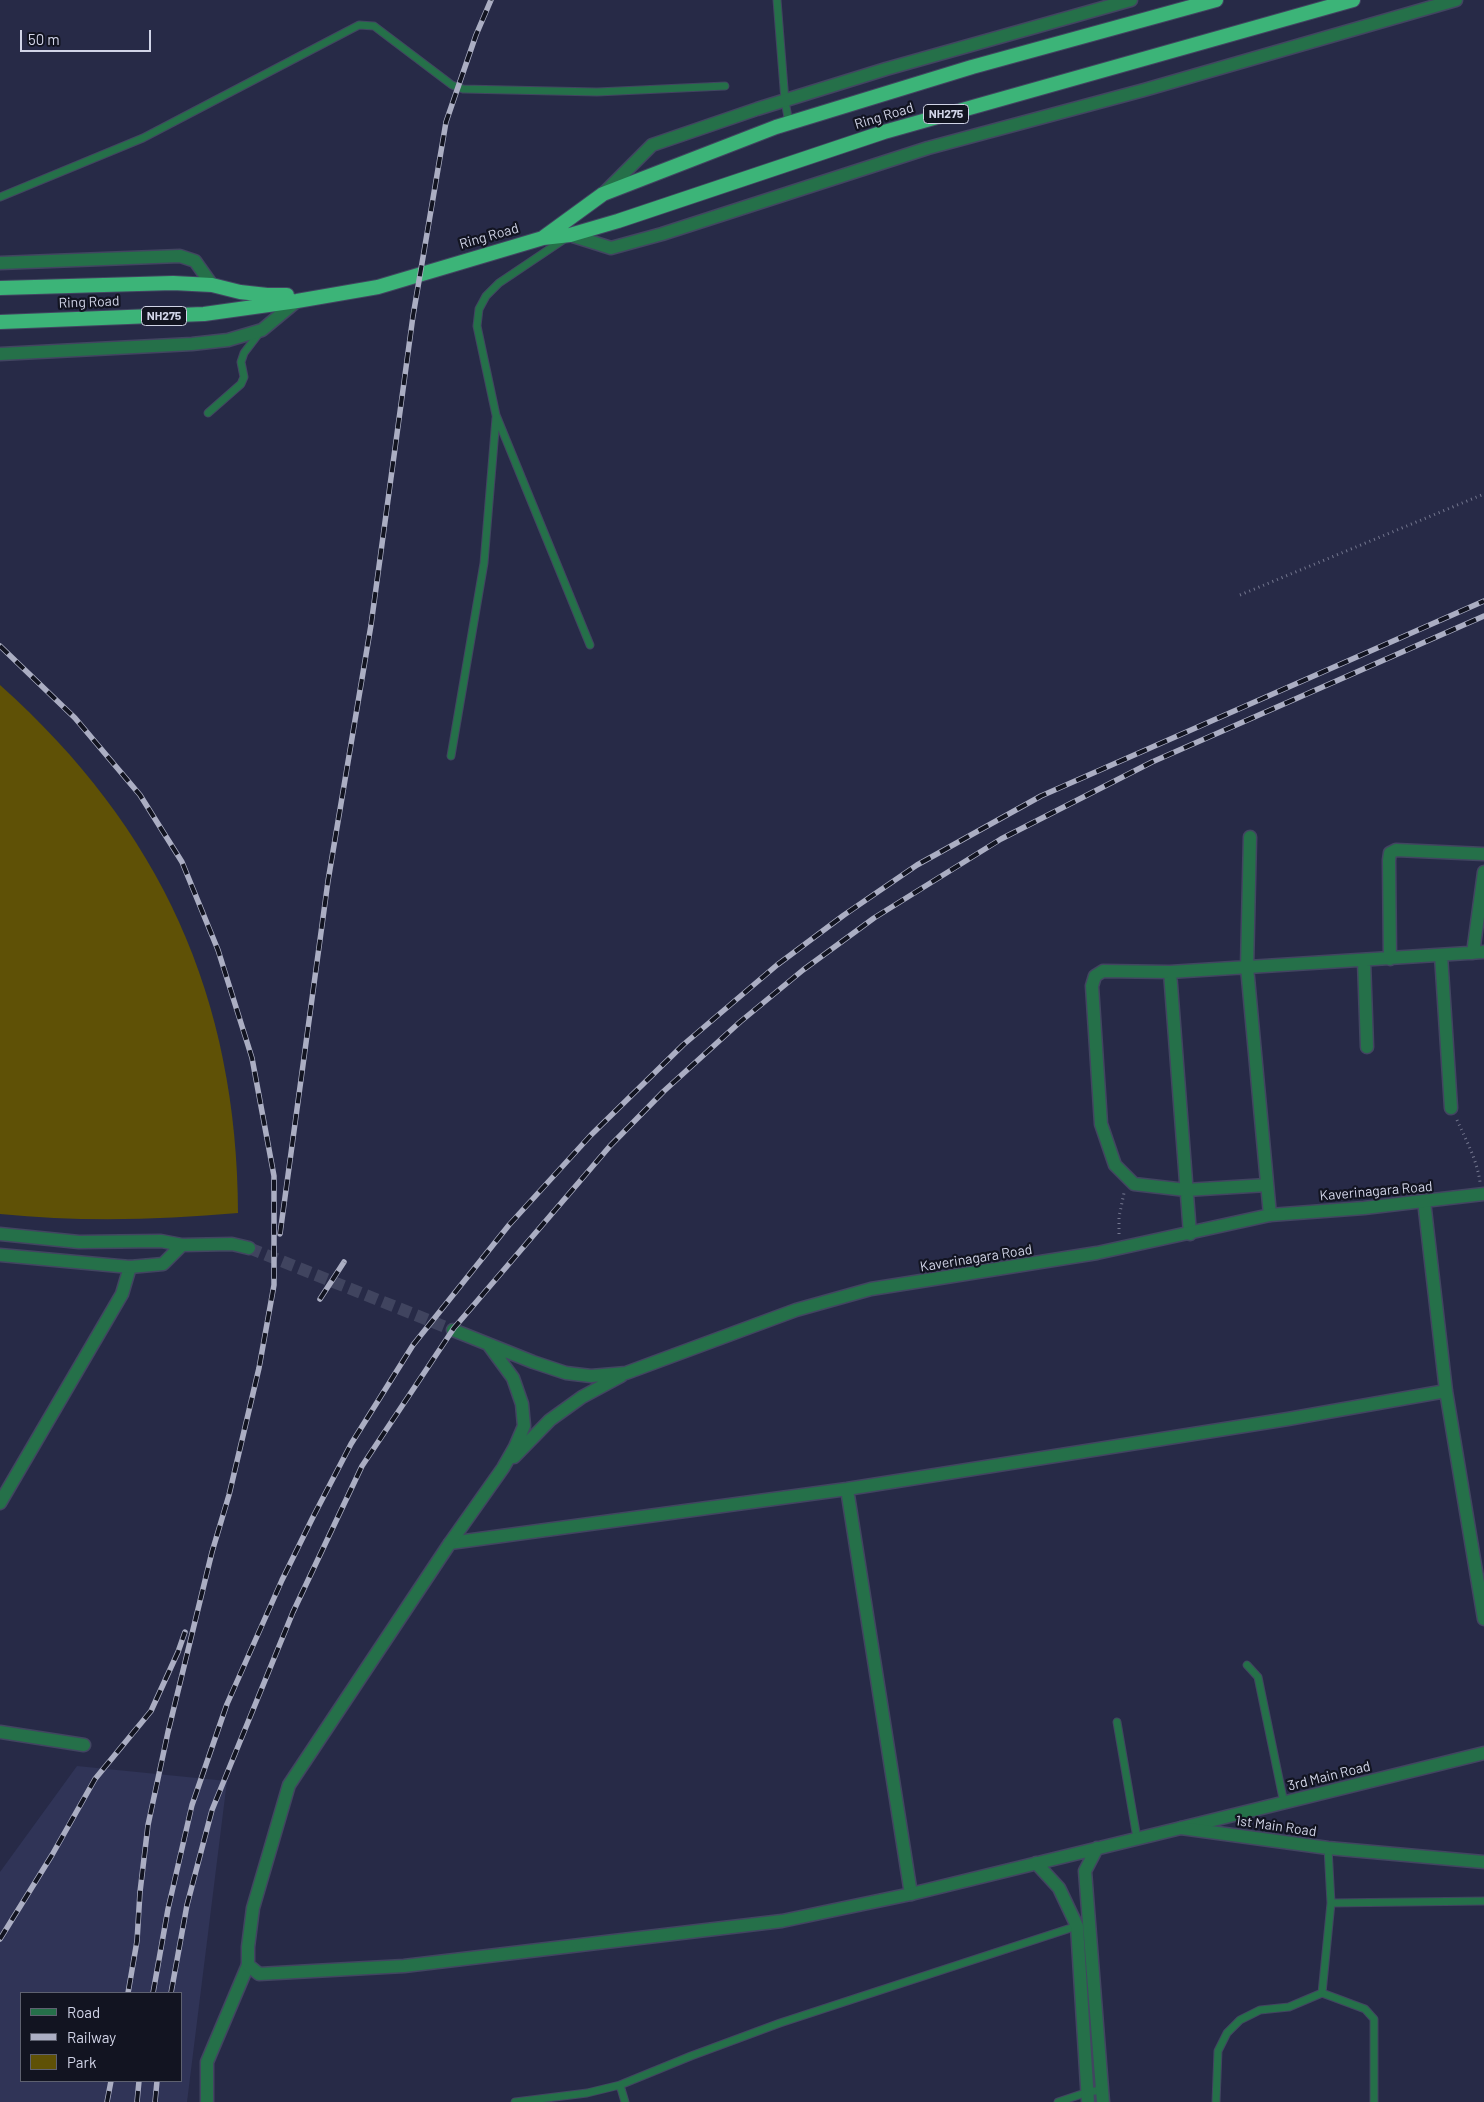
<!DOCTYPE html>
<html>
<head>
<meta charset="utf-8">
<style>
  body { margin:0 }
  #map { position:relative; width:1484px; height:2102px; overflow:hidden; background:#272a47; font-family:Barlow,sans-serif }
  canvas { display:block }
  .legend { position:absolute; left:20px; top:1992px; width:162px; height:90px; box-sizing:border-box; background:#121421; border:1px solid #5e6170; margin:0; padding:6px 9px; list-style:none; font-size:15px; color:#d1d4e7 }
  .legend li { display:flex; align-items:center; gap:10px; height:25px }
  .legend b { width:25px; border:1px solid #5e6170 }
  .scale { position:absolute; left:20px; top:30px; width:131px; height:22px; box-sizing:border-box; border:2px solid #d1d4e7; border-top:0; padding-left:6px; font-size:15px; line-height:18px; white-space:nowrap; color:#d1d4e7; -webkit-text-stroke:4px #121421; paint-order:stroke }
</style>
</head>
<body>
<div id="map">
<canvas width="1484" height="2102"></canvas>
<ul class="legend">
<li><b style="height:6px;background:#257049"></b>Road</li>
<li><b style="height:6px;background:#abaec3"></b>Railway</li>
<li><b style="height:14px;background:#5f5106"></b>Park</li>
</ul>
<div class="scale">50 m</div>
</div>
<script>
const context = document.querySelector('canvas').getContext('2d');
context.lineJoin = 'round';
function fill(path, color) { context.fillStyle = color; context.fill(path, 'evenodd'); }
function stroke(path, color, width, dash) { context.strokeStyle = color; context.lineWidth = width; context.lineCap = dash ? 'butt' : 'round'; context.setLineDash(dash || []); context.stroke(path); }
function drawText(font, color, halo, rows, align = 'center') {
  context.font = font + ' Barlow,sans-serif'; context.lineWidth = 4.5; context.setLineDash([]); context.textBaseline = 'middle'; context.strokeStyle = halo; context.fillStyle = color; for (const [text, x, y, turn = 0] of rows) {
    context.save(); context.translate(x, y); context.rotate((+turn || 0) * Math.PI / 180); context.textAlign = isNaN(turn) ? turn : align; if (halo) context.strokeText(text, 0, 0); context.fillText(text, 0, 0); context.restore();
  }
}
fill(new Path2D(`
  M77,1766L227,1781L187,2102H0V1872ZM21,1993H181V2081H21Z`), '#303457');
fill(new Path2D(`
  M0,685C161,829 237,997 238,1213C159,1220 80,1222 0,1214Z`), '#5f5106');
stroke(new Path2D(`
  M249,1248L453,1330`), '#40445f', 12, [12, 6]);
const service = new Path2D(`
  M777,0L785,101L789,123
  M0,197L143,138L359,25L374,26L452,85L463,89L597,92L725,86
  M566,238L499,283L486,296L479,309L477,326L496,415L590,645
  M208,413L241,384L244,377L241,362L244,353L260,332
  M451,756L484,563L496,418
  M1247,1665L1258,1677L1284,1803
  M1117,1722L1137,1838
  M1331,1903L1484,1901
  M1322,1993L1331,1903L1328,1848
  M620,2085L625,2102
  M515,2102L587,2093L620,2085L691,2056L780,2023L1077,1926
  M1058,2102L1088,2092L1102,2090
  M1216,2102L1218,2051L1227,2033L1240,2020L1260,2010L1289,2007L1322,1993L1365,2009L1374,2019V2102`);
const minor = new Path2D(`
  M1250,837L1247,967L1270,1215
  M1473,953L1484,872
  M1441,955L1451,1108
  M1390,959L1389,860L1390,853L1396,850L1484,854
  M1364,961L1367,1047
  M1170,972L1190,1234
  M1267,1185L1186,1190L1134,1184L1115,1165L1101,1124L1092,986L1095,976L1103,971L1170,972L1484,952
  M1424,1201L1446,1391L1484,1619
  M847,1489L911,1894
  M0,1503L122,1294L130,1267
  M450,1543L847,1489L1288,1419L1446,1391
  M0,1732L84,1745
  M1181,1828L1484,1753
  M207,2102V2062L248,1965`);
const tertiary = new Path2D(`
  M603,194L652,145L757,109L886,69L1131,0
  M570,235L611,248L662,234L928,148L1144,90L1456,0
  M0,263L180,256L195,261L212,285
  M0,354L192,344L228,340L262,330L297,301
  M0,1234L79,1242L161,1241L182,1245L232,1244L249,1248
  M0,1255L130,1267L163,1264L182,1245
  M453,1330L488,1344L513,1378L522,1404L524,1426L515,1447L503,1468L450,1543L289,1785L253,1908L248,1947V1965L259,1974L404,1966L782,1921L911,1894L1181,1828L1328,1848L1484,1862
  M488,1344L533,1362L566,1373L591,1376L626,1373L796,1310L871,1289L1097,1253L1270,1215L1364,1208L1484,1194
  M514,1457L550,1420L582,1397L621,1376
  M1097,1848L1085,1871L1103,2102
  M1036,1863L1059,1888L1077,1926L1088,2102`);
const trunk = new Path2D(`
  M544,237L603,194L776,127L972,67L1216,0
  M0,288L173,283L212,285L240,292L267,295H287
  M0,322L204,314L297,301L378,287L543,238L570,235L618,221L884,132L1353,0`);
stroke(service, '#424561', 9);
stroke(minor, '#424561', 15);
stroke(tertiary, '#424561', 15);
stroke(trunk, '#424561', 16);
stroke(new Path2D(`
  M1240,595L1484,494
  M1457,1120C1466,1140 1477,1160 1480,1182
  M1119,1234V1217L1124,1193`), '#74778f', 3, [1, 4]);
stroke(service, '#257049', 7);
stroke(minor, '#257049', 12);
stroke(tertiary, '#257049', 12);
stroke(trunk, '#3cb478', 14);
const rail = new Path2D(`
  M0,646L75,718L140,795L182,862L218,950L252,1058L274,1176V1285L259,1368L229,1495L212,1552L168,1732L148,1825L140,1892L137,1941L128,1993
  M280,1234L328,881L371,625L413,316L446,122L476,35L491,0
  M320,1299L344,1262
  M0,1939L52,1855L95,1779L151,1711L178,1652L185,1632
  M153,1993L168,1909L192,1805L227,1704L282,1580L313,1517L351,1444L413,1345L509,1225L591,1135L683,1045L777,965L844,915L917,865L1041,796L1484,601
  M171,1993L187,1905L212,1810L293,1612L362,1466L454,1328L610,1146L664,1091L740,1022L803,970L874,918L1001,839L1152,762L1484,616
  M107,2102L111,2081
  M137,2102L139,2081
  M155,2102L157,2081`);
stroke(rail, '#abaec3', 5.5);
stroke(rail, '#121421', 4, [11]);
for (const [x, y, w] of [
  [946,114,45],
  [164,316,45]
]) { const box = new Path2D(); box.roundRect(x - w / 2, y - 9.5, w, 19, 4); context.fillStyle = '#121421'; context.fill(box); stroke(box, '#d1d4e7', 1); }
drawText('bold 12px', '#d1d4e7', null, [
  ["NH275",946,114],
  ["NH275",164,316]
]);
drawText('14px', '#d1d4e7', '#121421', [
  ["Ring Road",884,116,-17],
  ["Ring Road",489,236,-16],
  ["Ring Road",89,302,-2],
  ["Kaverinagara Road",1376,1191,-5],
  ["Kaverinagara Road",976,1258,-9],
  ["3rd Main Road",1329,1776,-14],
  ["1st Main Road",1276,1826,8]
]);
</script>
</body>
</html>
